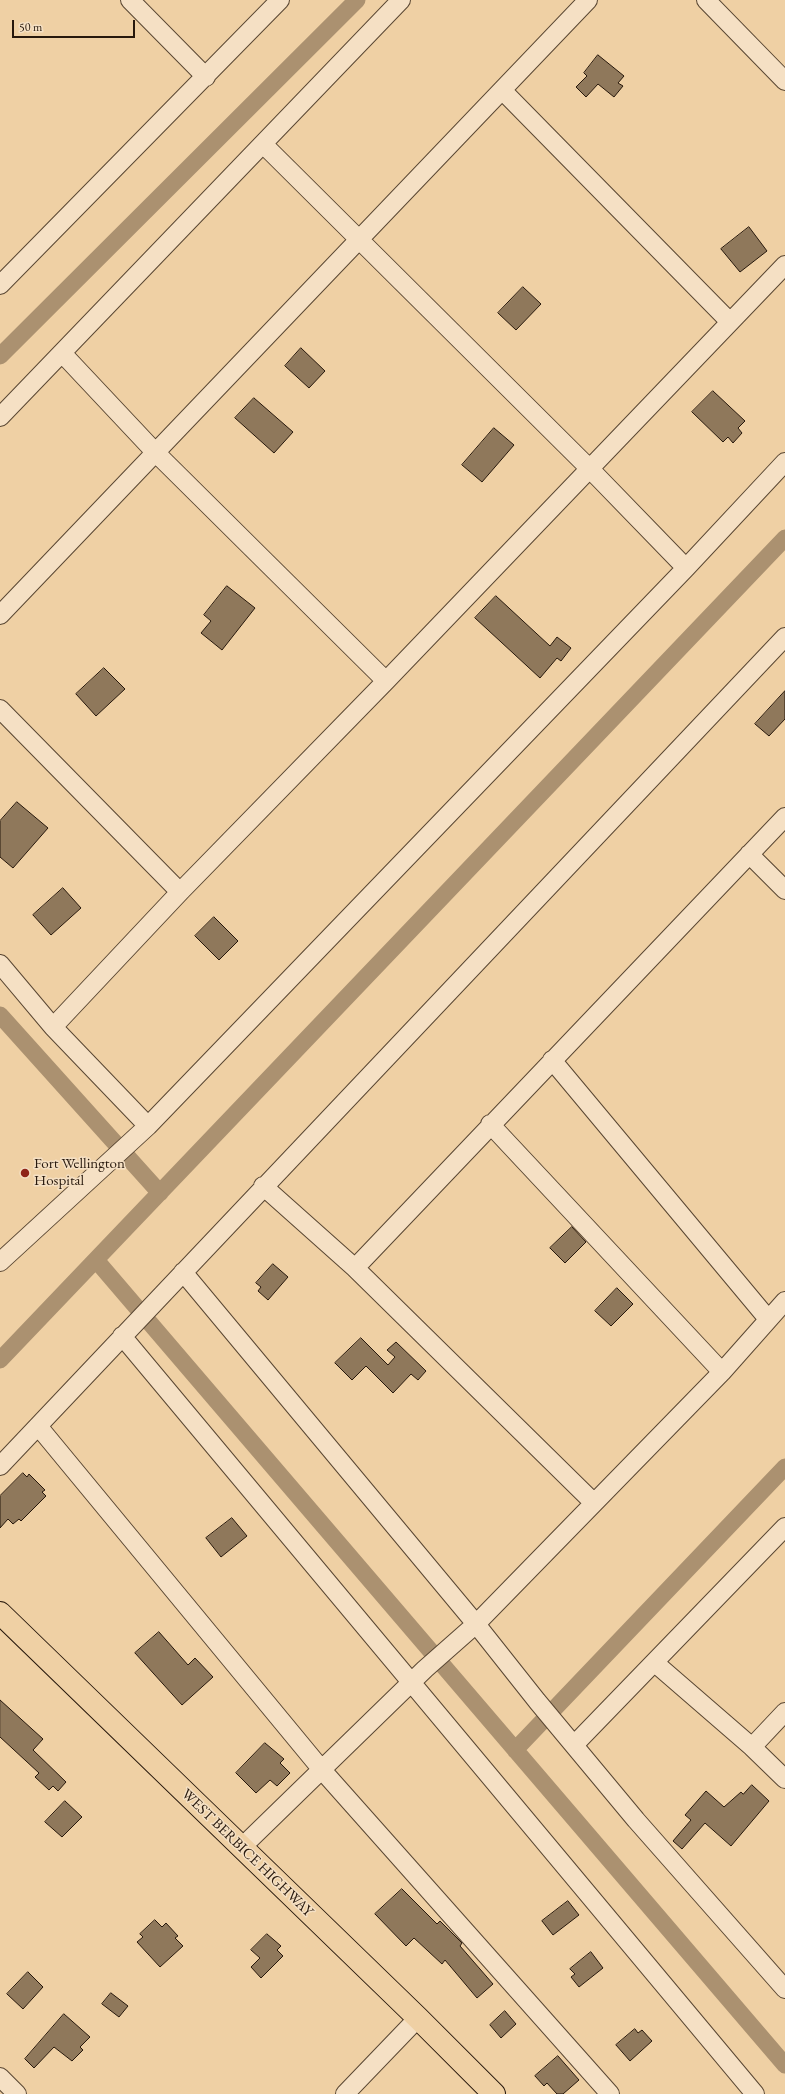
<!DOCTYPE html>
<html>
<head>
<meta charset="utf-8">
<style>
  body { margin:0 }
  #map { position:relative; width:785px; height:2094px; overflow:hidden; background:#efd0a4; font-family:"EB Garamond",serif }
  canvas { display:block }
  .scale { position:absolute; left:12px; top:20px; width:123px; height:18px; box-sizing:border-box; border:2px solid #27180c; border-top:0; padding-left:5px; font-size:12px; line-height:14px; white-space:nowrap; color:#27180c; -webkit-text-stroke:3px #f5e0c4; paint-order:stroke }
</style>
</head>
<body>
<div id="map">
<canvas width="785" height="2094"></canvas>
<div class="scale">50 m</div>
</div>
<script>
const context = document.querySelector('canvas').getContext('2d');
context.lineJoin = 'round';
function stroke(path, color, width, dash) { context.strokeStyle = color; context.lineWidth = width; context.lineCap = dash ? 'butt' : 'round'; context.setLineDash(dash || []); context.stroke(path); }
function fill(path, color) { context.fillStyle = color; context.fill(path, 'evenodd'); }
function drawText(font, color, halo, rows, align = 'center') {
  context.font = font + ' "EB Garamond",serif'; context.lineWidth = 3; context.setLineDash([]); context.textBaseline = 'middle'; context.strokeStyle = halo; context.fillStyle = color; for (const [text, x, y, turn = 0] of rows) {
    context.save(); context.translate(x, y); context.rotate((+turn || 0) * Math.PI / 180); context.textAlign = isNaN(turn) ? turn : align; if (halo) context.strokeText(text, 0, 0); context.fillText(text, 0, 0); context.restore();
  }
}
stroke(new Path2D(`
  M0,356L357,0
  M0,1015L160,1193
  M96,1260L785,2065
  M0,1360L785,538
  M515,1750L785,1467`), '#ab9170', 17);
const building = new Path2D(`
  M598,55L624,76L618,83L623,86L614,97L598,84L586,97L576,87L587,76L584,73Z
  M749,227L767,251L740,272L721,249Z
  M523,287L541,304L516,330L498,313Z
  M301,348L325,371L309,388L285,366Z
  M713,391L745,421L738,428L742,433L733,443L728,437L723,442L692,412Z
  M254,398L293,432L274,453L235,418Z
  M494,428L514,445L482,482L462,465Z
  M227,586L255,608L222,650L201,633L211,621L204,615Z
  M496,596L550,646L557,637L571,648L561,661L557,658L540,678L475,618Z
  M104,668L125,689L96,716L76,694Z
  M785,691V719L769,736L755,724Z
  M17,802L48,828L13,868L0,857V821Z
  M63,888L81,908L51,935L33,915Z
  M214,917L238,941L219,960L195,936Z
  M572,1227L586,1242L565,1263L550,1248Z
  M273,1264L288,1277L268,1300L258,1291L261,1287L256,1283Z
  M617,1288L633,1304L611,1326L595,1311Z
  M361,1338L388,1365L395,1357L387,1350L396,1342L426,1371L418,1380L411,1374L393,1393L366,1366L352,1380L335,1363Z
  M23,1473L27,1477L29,1474L45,1490L42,1492L46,1496L21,1521L19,1519L13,1524L8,1519L0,1528V1496Z
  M232,1518L247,1536L221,1557L206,1538Z
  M159,1632L188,1665L195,1658L213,1677L182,1705L135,1653Z
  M0,1700L43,1739L33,1750L66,1782L58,1791L53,1786L49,1790L35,1777L39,1773L0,1737Z
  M265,1743L284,1759L280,1763L290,1773L277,1786L270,1780L256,1793L236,1773Z
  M752,1785L769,1801L731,1846L705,1823L682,1849L673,1841L691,1820L685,1815L706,1791L724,1807L741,1792L743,1794Z
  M65,1801L82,1817L62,1837L45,1822Z
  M402,1889L437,1924L440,1921L462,1943L460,1946L493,1984L477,1998L445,1960L442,1964L414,1938L406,1946L375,1914Z
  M568,1901L579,1915L553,1935L542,1921Z
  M155,1920L162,1927L166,1923L178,1936L175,1938L183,1946L160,1967L137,1942L143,1937L140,1934Z
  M267,1934L281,1946L277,1950L283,1956L261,1978L251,1967L260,1958L251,1950Z
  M591,1952L603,1968L579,1987L571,1977L575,1974L570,1969Z
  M28,1972L43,1987L23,2009L7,1994Z
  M111,1993L128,2006L119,2017L102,2004Z
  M505,2011L516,2024L501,2038L490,2025Z
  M64,2014L90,2037L80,2047L83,2050L72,2061L54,2047L34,2068L25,2059Z
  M635,2029L638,2033L642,2030L652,2041L630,2061L616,2045Z
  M558,2056L579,2080L563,2094H557L547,2083L544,2086L535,2076Z`);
fill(building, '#8f785b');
stroke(building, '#27180c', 1);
const street = new Path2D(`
  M130,0L206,77
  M706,0L785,81
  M502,90L730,322
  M263,144L590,469L686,568
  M0,285L280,0
  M62,353L155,452L386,681
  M0,417L401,0
  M0,615L588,0
  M0,709L180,892
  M749,854L785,890
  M0,964L53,1027L148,1126
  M53,1027L180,892L386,681L785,265
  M552,1060L768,1319
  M490,1124L722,1372
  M263,1186L355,1268L785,817
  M0,1262L148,1126L686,568L785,462
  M355,1268L594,1503
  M183,1272L476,1624L537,1701L636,1820L785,1989
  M122,1336L755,2094
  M38,1426L322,1770L610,2094
  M0,1466L785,637
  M655,1663L752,1747L785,1779
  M575,1744L785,1527
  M752,1747L785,1712
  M242,1847L425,1669L476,1624L722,1372L785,1301
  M0,2077L17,2094
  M345,2094L418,2018`);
const primary = new Path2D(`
  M0,1613L418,2018L494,2094`);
stroke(street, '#594632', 20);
stroke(primary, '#27180c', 24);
stroke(street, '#f5e0c4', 18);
stroke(primary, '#efd0a4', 22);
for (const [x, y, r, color] of [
  [25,1173,5,"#8f2418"]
]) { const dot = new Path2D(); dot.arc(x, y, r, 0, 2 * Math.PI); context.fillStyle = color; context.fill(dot); stroke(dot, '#f5e0c4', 1.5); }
drawText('15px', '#27180c', '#f5e0c4', [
  ["Fort Wellington",34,1164],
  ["Hospital",34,1181]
], 'left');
drawText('15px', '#27180c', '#f5e0c4', [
  ["WEST BERBICE HIGHWAY",247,1853,44]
]);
</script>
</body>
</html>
